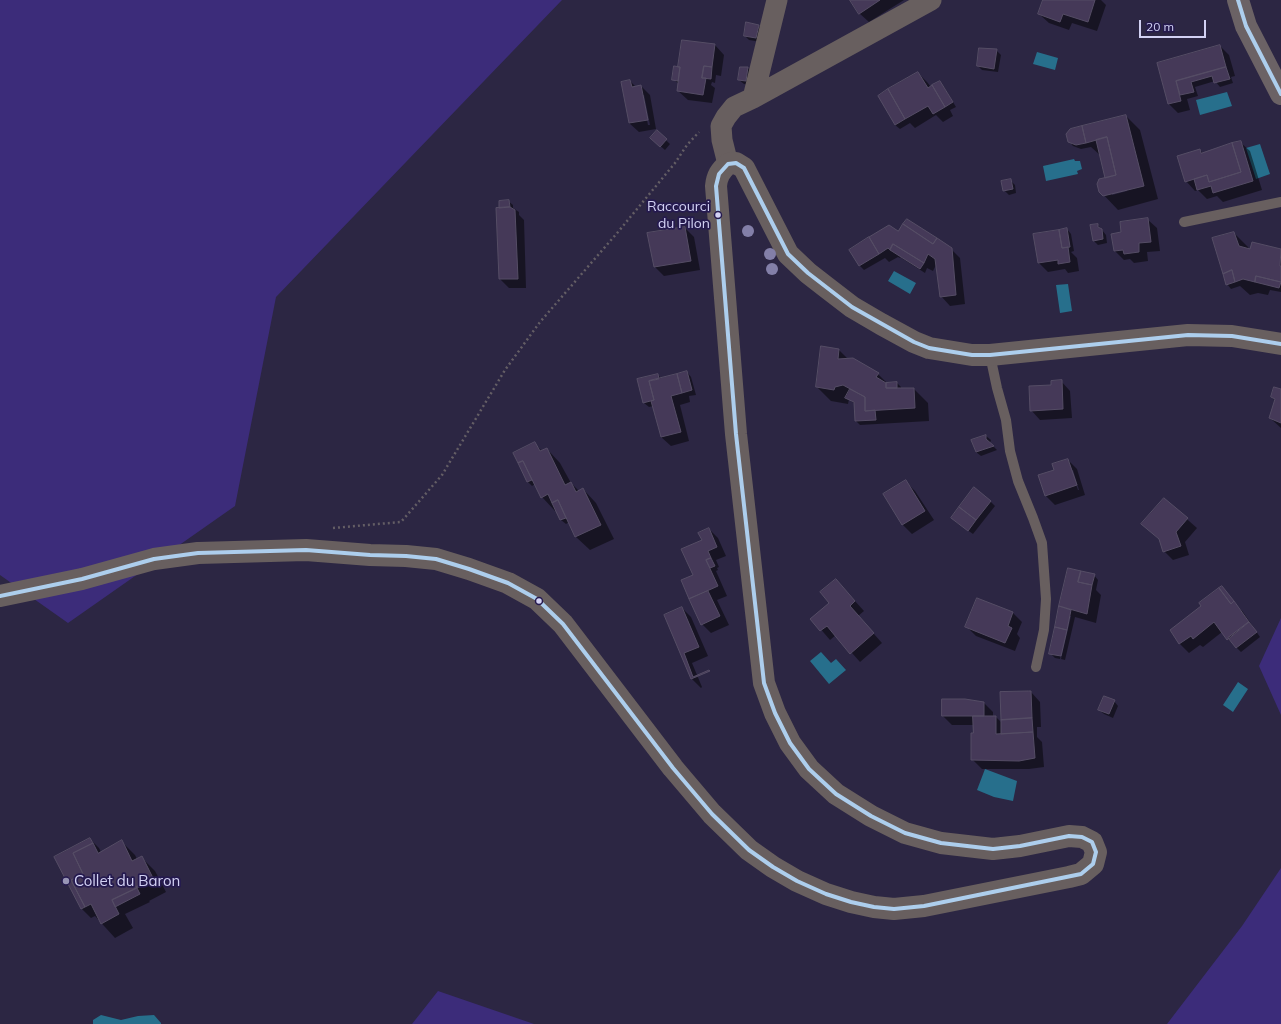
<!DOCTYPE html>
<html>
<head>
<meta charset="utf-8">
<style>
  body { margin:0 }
  #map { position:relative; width:1281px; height:1024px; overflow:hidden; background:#2c2643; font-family:Mulish,sans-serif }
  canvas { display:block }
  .scale { position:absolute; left:1139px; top:20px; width:67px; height:18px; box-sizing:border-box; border:2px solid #d2d1f3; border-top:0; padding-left:5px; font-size:12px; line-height:14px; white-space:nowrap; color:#d2d1f3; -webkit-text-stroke:3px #251a4f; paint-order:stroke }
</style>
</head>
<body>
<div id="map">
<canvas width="1281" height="1024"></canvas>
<div class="scale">20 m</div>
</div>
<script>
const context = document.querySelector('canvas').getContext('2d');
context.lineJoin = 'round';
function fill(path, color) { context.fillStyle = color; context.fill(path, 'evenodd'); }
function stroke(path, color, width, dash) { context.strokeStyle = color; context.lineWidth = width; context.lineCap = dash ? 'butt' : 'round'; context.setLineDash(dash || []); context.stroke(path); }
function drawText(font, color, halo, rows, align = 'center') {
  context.font = font + ' Mulish,sans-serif'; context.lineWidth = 3.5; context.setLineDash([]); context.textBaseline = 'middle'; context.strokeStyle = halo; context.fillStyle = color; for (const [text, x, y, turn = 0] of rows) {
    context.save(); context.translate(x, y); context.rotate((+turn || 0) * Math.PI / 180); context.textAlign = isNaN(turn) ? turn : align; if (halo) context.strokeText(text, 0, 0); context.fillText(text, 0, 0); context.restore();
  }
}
fill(new Path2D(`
  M0,0H562L276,297L235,506L68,623L0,575Z
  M1281,618V715L1259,666Z
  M1281,868V1024H1167L1242,926Z
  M438,991L534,1024H412Z`), '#3c2c7a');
fill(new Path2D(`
  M1037,52L1058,58L1055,70L1033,64Z
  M1227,92L1232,106L1200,115L1196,100Z
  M1260,144L1270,174L1256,179L1246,148Z
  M1074,159L1075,161H1080L1082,169L1077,171L1078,174L1046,181L1043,166Z
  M894,271L916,283L910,294L888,281Z
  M1068,284L1072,311L1060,313L1056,285Z
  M821,652L831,663L836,659L846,670L829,684L810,661Z
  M1238,682L1248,689L1233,712L1223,705Z
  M985,769L1017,781L1013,801L994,797L977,790Z
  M101,1015L121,1020L138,1016L154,1015L161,1023V1024H93V1020Z`), '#276f8c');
fill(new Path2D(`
  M852,0H904L869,22L859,13Z
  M1044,0H1101L1106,5L1097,31L1072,23L1069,30L1049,23L1039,14Z
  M758,25L762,30L761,42L749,40L745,36Z
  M683,41L715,45L724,55L721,76L716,75L715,83L712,82L711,85L715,88L712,103L688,100L678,91L679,84L673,79L679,68Z
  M1220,46L1229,55L1235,76L1231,77L1233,83L1220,87L1215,81L1195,87L1198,96L1187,99L1190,110L1178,113L1169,104L1158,64Z
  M996,50L1001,55L998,72L982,70L978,66Z
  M748,68L752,73L750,85L744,84L739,80Z
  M918,73L927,82L931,87L939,83L944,87L956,107L950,110L953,116L943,122L936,115L915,128L910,123L900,129L895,125Z
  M630,81L636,87L641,86L650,95L656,129L639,132L629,123ZM642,95H644L650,125H648Z
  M1126,116L1140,130L1158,199L1118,210L1100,191L1106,178L1101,156L1091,147L1081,149L1073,146L1069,141ZM1127,189V191L1112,195V193Z
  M657,132L670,144L665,150L651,138Z
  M1240,142L1250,151L1262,190L1223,202L1217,196L1207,199L1198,190L1195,191L1186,181L1200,150L1203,153Z
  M1010,180L1015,185L1016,193L1009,195L1004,190Z
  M508,201L513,205V208L519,212V215L524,220L526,288H509L500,279V208Z
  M1147,219L1157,228L1160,251L1147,252L1148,261L1134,263L1130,259L1124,260L1115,251L1113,235L1122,233Z
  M1098,225L1106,235L1107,243L1098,245L1093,240Z
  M685,228L694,237L700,270L664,276L655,267Z
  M1067,229L1071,234L1074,251L1071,252L1077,258L1079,271L1068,273L1065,269L1048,272L1039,263L1035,235Z
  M899,233L951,249L960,258L965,304L950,306L941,296L937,263L933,271L927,268L925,273L900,257V258L898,257L889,262L885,258L864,270L860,266L850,251Z
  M1234,233L1248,247L1249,250L1251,251L1253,243L1281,250V292L1270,290L1268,295L1258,293L1250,295L1240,286L1231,289L1227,284Z
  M839,350L848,359L878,374L888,384L897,383L901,387V389H914L928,403L929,421L860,425L856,421L855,404L849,399L848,404L831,401L817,387Z
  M687,372L691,377L696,395L689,396L690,402L680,405L689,441L671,446L661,437L653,406L649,407L644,403L638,380L658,375L662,379Z
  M1061,381L1070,391L1072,418L1040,420L1031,410L1052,386Z
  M1281,390V428L1270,418L1275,401L1272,397Z
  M986,436L991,440L990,443L997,450L981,456L976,452L972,441Z
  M535,444L542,451L547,449L560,463L571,483L579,491L583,489L596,503L614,539L590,550L576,537L569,522L566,524L561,520L557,510L555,511L542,497L535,484L532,486L528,482L515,453Z
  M1068,460L1077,469L1085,495L1055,505L1046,496L1039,475L1055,470ZM1071,470H1073L1079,490H1078Z
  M906,482L915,491L934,520L912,534L902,524Z
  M1164,499L1197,528L1185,542L1189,555L1173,560L1164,551L1160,540L1152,533Z
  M990,501L995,506L973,534L956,522Z
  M709,529L718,538L726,556L716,560L719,567L717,568L718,570L716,571L727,596L717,600L729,625L711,633L702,624L682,581L694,576L703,541Z
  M1069,569L1094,575L1098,580L1096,590L1101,595L1096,623L1075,617L1065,660L1061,659L1071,616H1069L1060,659L1055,658L1050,653L1060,607Z
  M836,580L864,611L858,616L882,643L860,662L836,635L830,640L812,619L830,603Z
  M1238,607L1243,612L1260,637L1241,652L1228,639L1222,632L1203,647L1200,645L1189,653L1180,644L1171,631Z
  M682,608L691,617L708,656L692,663L702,687L701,688L692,679L665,615Z
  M1013,613L1022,622L1017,634L1020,638L1015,651L976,636L967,627Z
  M1031,692L1040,702L1041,727H1037V737L1042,742L1044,767L1029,769H982L972,759L974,725H952L943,716L984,703L993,712V717H996L1002,723Z
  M1114,701L1118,706L1113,718L1104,714L1099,710Z
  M90,839L99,848L101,852L122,842L135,855L137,859L141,857L155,871L166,892L149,901L150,902L125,914L133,928L115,938L95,916L91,918L82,909L55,857Z`), '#0007');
const building = new Path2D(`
  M850,0H880L859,14Z
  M1043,0H1095L1088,22L1063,14L1060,22L1038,14Z
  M746,22L759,25L756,38L744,36Z
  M682,40L715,44L712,67L704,66L702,78H706L703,95L677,91L680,67H678Z
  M1220,45L1226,67L1176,81L1181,101L1168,104L1157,63Z
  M979,48L997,49L994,69L977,66Z
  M674,66L680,67L678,81L672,80Z
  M704,66L712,67L711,79L702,78Z
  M740,67H748L746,81L738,80Z
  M1226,67L1230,79L1214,83L1212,76L1191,82L1194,92L1180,95L1176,81Z
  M918,72L928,88L932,85L945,107L933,114L928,106L905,119L888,89Z
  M630,80L632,87L641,85L648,120L629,123L621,82Z
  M940,81L953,102L945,107L932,85Z
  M888,89L905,119L895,125L878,96Z
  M1126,115L1144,186L1103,196L1099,192L1097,184L1099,179L1116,175L1107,137L1086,143L1082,126Z
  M1082,126L1086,143L1076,145L1068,142L1066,134L1070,129Z
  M657,130L667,139L660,147L650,138Z
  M1107,137L1116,175L1105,178L1096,140Z
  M1241,141L1253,181L1213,193L1211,186L1197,190L1194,179L1207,175L1209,182L1241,172L1232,143Z
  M1232,143L1241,172L1209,182L1207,175L1185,182L1177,156L1200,149L1201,153Z
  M1011,179L1013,189L1003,191L1001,181Z
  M509,200L510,207L499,208V201Z
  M510,207L515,210L518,279H499L496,208Z
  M1148,218L1151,242L1139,243V252L1124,254L1123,250L1114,251L1111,234L1121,232L1120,222Z
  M907,219L937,238L933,244L903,224Z
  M903,224L933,244L937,238L952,248L956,295L940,297L935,259L928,254L924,263L893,244L890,250L888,248L879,254L869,237L889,225L898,231Z
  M1098,224V227L1102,229L1103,239L1093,241L1090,225Z
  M685,227L691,261L654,267L647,233Z
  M1067,228L1070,247L1062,248L1059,230Z
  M1059,230L1062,248L1068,247L1070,262L1058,264V260L1038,263L1033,234Z
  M1234,232L1239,246L1250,249L1252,242L1281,249L1280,266H1281V282L1256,276L1255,282L1243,279L1235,282L1232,270L1223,274L1212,238Z
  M869,237L879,254L859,266L849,250Z
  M893,244L924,263L920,269L890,250Z
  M1232,270L1235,282L1226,285L1223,274Z
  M1256,276L1281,282L1279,288L1255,282Z
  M821,346L839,349L838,359L853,358L879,373L876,377L886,383V388H914L915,408L865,411V397L843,385L835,387L834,390L816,387Z
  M687,371L692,390L682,393L677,374Z
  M658,374L659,379L649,381L654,400L643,403L637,379Z
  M677,374L682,393L671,396L681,432L661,437L651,401L654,400L649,381Z
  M1062,380L1063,409L1030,411L1029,386L1051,385V381Z
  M897,382V388H886V383Z
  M1274,387L1281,389V423L1269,418L1275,399L1271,397Z
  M850,389L865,397V411L875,410L876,420L855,421L854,402L845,398Z
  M986,435V439L994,446L976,452L971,440Z
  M535,442L540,451L547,448L565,485L571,482L576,492L583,488L601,525L575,537L558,500L552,503L548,494L541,498L523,461L518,463L513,453Z
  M1068,459L1077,485L1045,496L1038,475L1054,470L1052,464Z
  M523,461L532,480L527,482L518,463Z
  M906,480L925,511L902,525L883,494Z
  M974,487L991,501L976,520L959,507Z
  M1164,498L1188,518L1176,532L1181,546L1163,552L1159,539L1141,524Z
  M558,500L566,518L560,520L552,503Z
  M959,507L976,520L968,531L951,518Z
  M709,528L717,547L708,551L711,558L706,560L718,586L689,599L681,580L693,575L681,549L702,540L698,533Z
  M711,558L715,566L710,568L706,560Z
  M1068,568L1081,571L1078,582L1092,585L1087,614L1059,606Z
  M1081,571L1095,574L1092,585L1078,582Z
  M836,579L855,601L850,606L874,633L850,654L827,626L820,631L810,619L829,603L820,592Z
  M1222,586L1234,601L1231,604L1219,588Z
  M1219,588L1231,604L1234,601L1249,622L1227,640L1214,622L1193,639L1191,636L1179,644L1170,630L1201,606L1199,603Z
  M708,591L720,616L701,625L689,599Z
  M977,598L1013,612L1008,626L1012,628L1005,643L965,627Z
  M1059,606L1071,610L1067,630L1055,627Z
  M682,607L699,647L684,653L693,677L709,670L710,671L691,679L664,615Z
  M1249,622L1257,632L1236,648L1228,638Z
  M1055,627L1067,630L1061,656L1049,654Z
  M1029,691H1031L1032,718L1001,720L1000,692Z
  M1104,696L1115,700L1109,714L1098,710Z
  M942,699H965L984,702V716H942Z
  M973,716H996V734L1033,732L1035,758L1019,761L971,760V733H973Z
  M1032,718L1033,732L1001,734V720Z
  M90,838L93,843L73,853L83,874L71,880L85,907L81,909L54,857Z
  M122,840L132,861L142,856L153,878L136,887L137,888L112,900L119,914L101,924L91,904L85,907L71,880L83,874L73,853L93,843L98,853Z
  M153,878V879L137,888L136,887Z
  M137,888L140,894L115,907L112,900Z`);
fill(building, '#453958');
stroke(building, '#554d65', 1);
stroke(new Path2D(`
  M333,528L401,522L442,475L505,370L540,322L618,232L675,163L687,145L699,132`), '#645e65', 2.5, [2, 3]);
stroke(new Path2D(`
  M1184,222L1281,202
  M990,355L997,388L1006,420L1010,451L1018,481L1033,518L1042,543L1046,599L1044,630L1036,667`), '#685f5f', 10);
stroke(new Path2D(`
  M753,98L777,0
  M728,164L722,140L721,126L726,117L734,107L753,98L931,0`), '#685f5f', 21);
stroke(new Path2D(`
  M0,596L82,579L154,559L198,553L306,550L370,555L406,556L436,559L469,569L508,583L537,599L563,624L673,768L712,814L749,850L773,867L797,881L826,894L851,902L874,907L894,909L924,906L1069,877L1081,874L1093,864L1096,852L1092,842L1082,837L1069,836L1020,846L993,849L941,843L905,833L871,816L836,794L809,769L790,743L775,713L764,683L736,434L716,186C717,176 720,171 728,164L736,163L744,168L788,254L808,273L826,287L852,307L881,324L914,342L929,348L972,355H990L1188,335L1232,336L1281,344`), '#685f5f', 22);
stroke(new Path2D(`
  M1238,0L1246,26L1281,94`), '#6b6265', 22);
stroke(new Path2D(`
  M1238,0L1246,26L1281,94
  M0,596L82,579L154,559L198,553L306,550L370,555L406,556L436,559L469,569L508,583L537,599L563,624L673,768L712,814L749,850L773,867L797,881L826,894L851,902L874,907L894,909L924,906L1081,874L1093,864L1096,852L1092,842L1082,837L1069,836L1020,846L993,849L941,843L905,833L871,816L836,794L809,769L790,743L775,713L764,683L736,434L716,186L719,174L728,164L736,163L744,168L788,254L808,273L852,307L914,342L929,348L972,355H990L1188,335L1232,336L1281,344`), '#adceed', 4);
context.fillStyle = '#837fa8';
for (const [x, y] of [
  [748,231],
  [770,254],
  [772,269]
]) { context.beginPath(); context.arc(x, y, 6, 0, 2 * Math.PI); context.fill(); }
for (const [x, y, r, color] of [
  [718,215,3.5,"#d2d1f3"],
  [539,601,3.5,"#d2d1f3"],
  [66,881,4,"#9895b5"]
]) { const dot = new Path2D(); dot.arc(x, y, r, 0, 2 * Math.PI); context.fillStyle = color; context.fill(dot); stroke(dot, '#251a4f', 1.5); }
drawText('14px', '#d2d1f3', '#251a4f', [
  ["Raccourci",710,207],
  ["du Pilon",710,224]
], 'right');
drawText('15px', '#d2d1f3', '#251a4f', [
  ["Collet du Baron",74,881]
], 'left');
</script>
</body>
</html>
